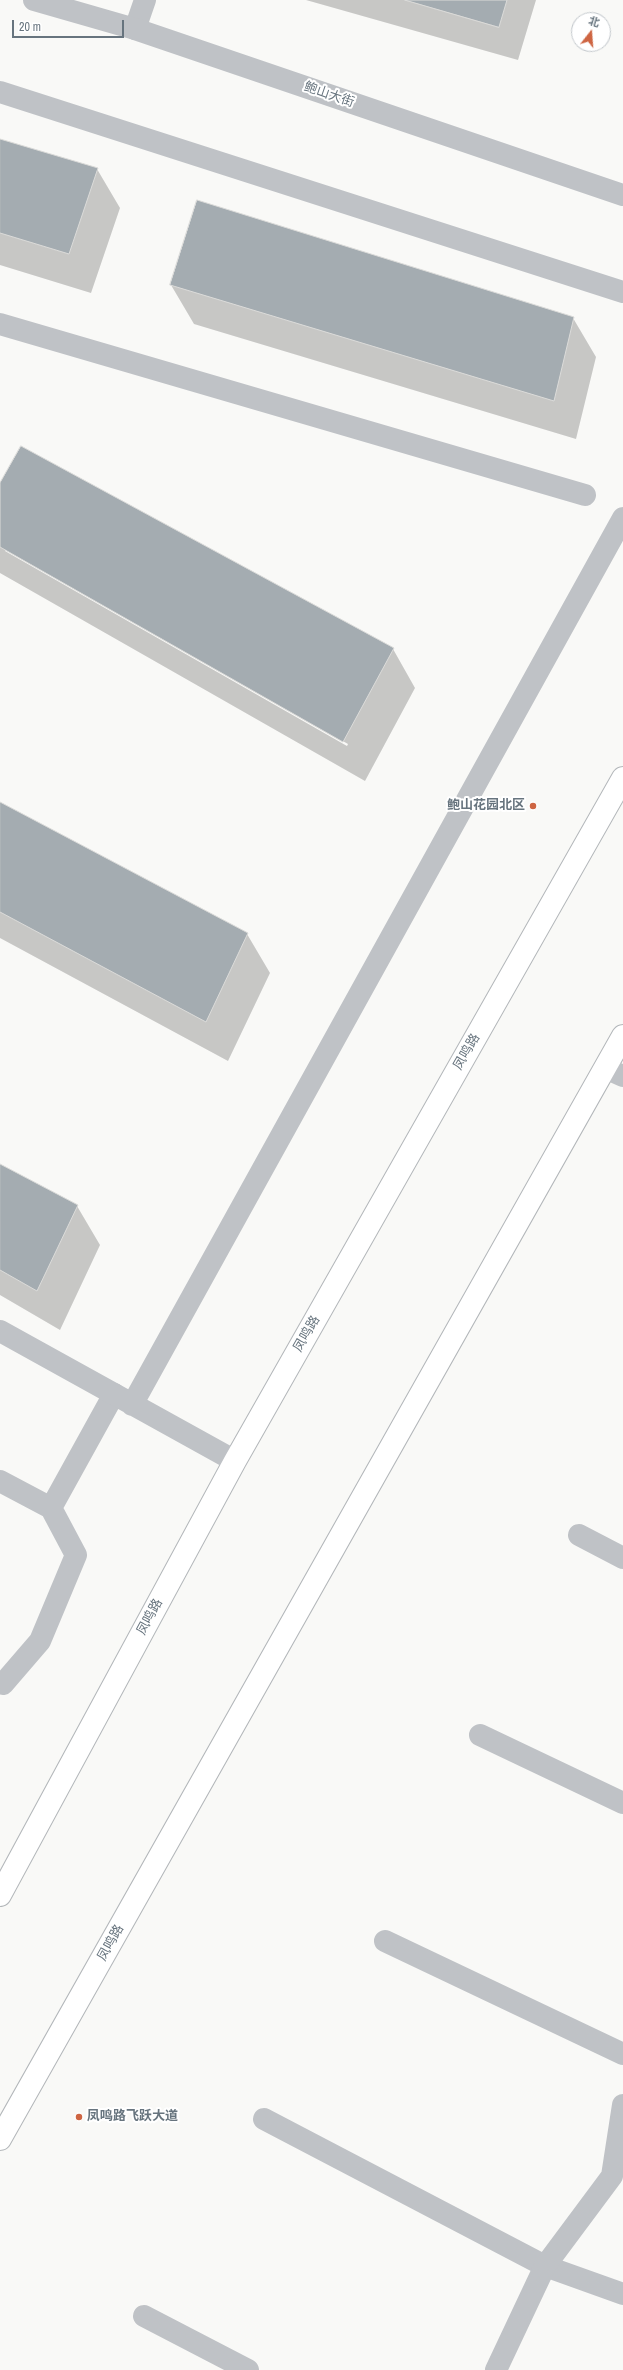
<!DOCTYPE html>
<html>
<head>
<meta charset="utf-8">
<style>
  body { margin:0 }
  #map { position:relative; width:623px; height:2370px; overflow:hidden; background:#f9f9f7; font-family:"Archivo Narrow","Noto Sans SC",sans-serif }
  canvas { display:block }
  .north { position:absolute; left:571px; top:12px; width:40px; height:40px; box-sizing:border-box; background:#fff; border:1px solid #c2c7cb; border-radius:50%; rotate:17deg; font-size:11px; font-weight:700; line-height:16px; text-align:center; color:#67747e }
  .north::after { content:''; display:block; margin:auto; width:14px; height:18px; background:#ce6542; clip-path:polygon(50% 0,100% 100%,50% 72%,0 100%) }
  .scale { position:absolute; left:12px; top:20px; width:112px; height:18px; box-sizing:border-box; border:2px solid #67747e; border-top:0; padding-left:5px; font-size:12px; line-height:14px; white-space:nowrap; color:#67747e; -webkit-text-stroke:3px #fff; paint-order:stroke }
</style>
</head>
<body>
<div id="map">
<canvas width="623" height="2370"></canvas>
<div class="north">北</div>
<div class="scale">20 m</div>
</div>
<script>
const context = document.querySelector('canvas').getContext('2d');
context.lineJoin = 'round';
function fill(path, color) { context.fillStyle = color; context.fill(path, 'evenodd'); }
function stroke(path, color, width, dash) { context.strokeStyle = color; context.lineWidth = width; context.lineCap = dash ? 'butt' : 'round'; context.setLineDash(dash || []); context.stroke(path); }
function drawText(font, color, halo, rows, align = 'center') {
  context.font = font + ' "Archivo Narrow","Noto Sans SC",sans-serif'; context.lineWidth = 4; context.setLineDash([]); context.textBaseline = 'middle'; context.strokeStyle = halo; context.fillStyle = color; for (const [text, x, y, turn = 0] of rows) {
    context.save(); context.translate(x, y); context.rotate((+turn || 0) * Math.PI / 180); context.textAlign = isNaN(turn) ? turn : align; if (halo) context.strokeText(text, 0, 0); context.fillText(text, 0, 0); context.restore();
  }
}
fill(new Path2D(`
  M306,0H536L518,60Z
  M0,140L97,169L120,208L91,293L0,265Z
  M171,285L573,318L596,357L576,439L194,324Z
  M0,485L393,649L415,688L365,781L0,573ZM5,549L348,744L347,746L5,551Z
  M0,803L247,934L270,973L228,1061L0,938Z
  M0,1165L77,1206L100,1245L60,1330L0,1295Z`), '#0003');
const building = new Path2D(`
  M405,0H507L499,27Z
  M0,139L98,168L69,254L0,233Z
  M197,200L574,317L554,401L170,285Z
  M21,446L394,648L343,742L0,547V483Z
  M0,802L248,933L206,1022L0,912Z
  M0,1164L78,1205L37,1291L0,1270Z`);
fill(building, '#a4acb1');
stroke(building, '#dbdbd9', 1);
const primary = new Path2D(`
  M0,1895L235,1461L623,778
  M0,2139L623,1036`);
stroke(primary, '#b3b7ba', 24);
stroke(new Path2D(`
  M135,29L145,0
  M0,324L585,495
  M0,1481L51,1508L114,1394
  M579,1535L623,1558
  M0,1682L3,1684L40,1641L76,1555L51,1508
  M480,1735L623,1803
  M385,1941L623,2054
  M264,2119L545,2266L623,2294
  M144,2316L248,2370`), '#bfc2c6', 22);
stroke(new Path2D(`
  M0,92L623,292
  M605,1068L623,1076
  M0,1331L235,1461
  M132,1405L623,518
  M496,2370L545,2266L612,2176L623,2105`), '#bfc2c6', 22);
stroke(new Path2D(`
  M34,0L135,29L623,195`), '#bfc2c6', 22);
stroke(primary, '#fff', 22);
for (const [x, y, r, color] of [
  [533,806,4,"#ce6542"],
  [79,2117,4,"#ce6542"]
]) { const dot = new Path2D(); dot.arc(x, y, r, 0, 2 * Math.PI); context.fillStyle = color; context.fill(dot); stroke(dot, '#fff', 1.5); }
drawText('13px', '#67747e', '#fff', [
  ["鲍山大街",329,95,19],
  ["凤鸣路",467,1052,-60],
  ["凤鸣路",307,1334,-60],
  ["凤鸣路",150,1617,-62],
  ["凤鸣路",111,1943,-61]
]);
drawText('bold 13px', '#67747e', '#fff', [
  ["鲍山花园北区",525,806],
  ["凤鸣路飞跃大道",87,2117,"left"]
], 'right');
</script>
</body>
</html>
